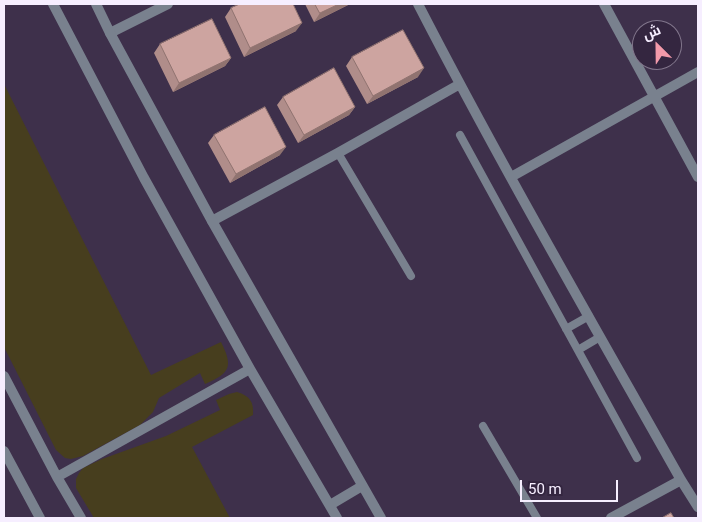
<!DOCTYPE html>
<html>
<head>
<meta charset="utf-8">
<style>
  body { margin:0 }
  #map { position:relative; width:702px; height:522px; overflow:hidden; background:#3e304b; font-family:Roboto,Cairo,sans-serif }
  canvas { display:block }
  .frame { position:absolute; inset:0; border:5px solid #f6eeff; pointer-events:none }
  .north { position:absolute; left:632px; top:20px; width:50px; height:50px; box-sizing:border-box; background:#342640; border:1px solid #82768c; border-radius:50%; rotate:337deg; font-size:14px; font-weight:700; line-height:20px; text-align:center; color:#f6eeff }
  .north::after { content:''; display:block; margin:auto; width:18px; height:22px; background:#f39aaa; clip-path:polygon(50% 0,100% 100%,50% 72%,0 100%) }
  .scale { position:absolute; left:520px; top:480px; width:98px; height:22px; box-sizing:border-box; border:2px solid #f6eeff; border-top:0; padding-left:6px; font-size:15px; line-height:18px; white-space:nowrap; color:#f6eeff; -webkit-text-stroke:4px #342640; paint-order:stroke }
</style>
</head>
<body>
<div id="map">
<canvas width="702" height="522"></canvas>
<div class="frame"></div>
<div class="north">ش</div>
<div class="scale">50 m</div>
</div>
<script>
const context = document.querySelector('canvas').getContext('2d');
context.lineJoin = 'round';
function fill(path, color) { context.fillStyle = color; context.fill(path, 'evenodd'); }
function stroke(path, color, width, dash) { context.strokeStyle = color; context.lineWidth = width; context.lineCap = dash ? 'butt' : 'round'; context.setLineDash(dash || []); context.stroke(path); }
fill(new Path2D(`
  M4,84L151,375L221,342C233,366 231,373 205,384L200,373L159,398L153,412L140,425L83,456L71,459L65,458L56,450L4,347Z
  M237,392C250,396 254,402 253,415L192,447L230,518H94L76,488V479L79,473L83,468L102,459L166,436L220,410L216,400L229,394Z`), '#473e1e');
stroke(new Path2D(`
  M460,135L637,458
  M338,153L411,276
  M566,329L589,316
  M578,350L600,337
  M483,426L537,518`), '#79818e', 8);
stroke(new Path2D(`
  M418,4C501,165 592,322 681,480L698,507
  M604,4L698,177
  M110,33L168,4
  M511,177L698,72
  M212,221L338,153L460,84
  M611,518L681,480`), '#79818e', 10);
stroke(new Path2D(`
  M53,4L144,178L250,369L337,518
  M96,4L110,33L212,221L381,518
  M4,376L57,477L81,518
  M4,451L40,518
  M57,477L250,369
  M330,505L362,486`), '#79818e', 10);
fill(new Path2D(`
  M305,4H350L314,22Z
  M231,8L296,31L244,57L225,17Z
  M160,44L231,58L225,66L173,92L154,53Z
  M352,57L418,77L367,104L346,66Z
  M283,97L355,107L349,115L298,143L277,105Z
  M214,135L280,155L230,183L208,143Z`), '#b08d8a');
fill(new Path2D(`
  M339,4H350L314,22L320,13Z
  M302,23L296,31L244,57L250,48Z
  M231,58L225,66L173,92L179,83Z
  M424,68L418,77L367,104L373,96Z
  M355,107L349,115L298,143L304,135Z
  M286,147L280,155L230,183L236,174Z`), '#907370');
const building = new Path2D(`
  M240,4H293L302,23L250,48L231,8Z
  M315,4H339L320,13Z
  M212,19L231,58L179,83L160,44Z
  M403,30L424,68L373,96L352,57Z
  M334,68L355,107L304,135L283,97Z
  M265,107L286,147L236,174L214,135Z
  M671,513L674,518H662Z`);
fill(building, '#cda4a0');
stroke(building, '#907370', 1);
</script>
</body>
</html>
